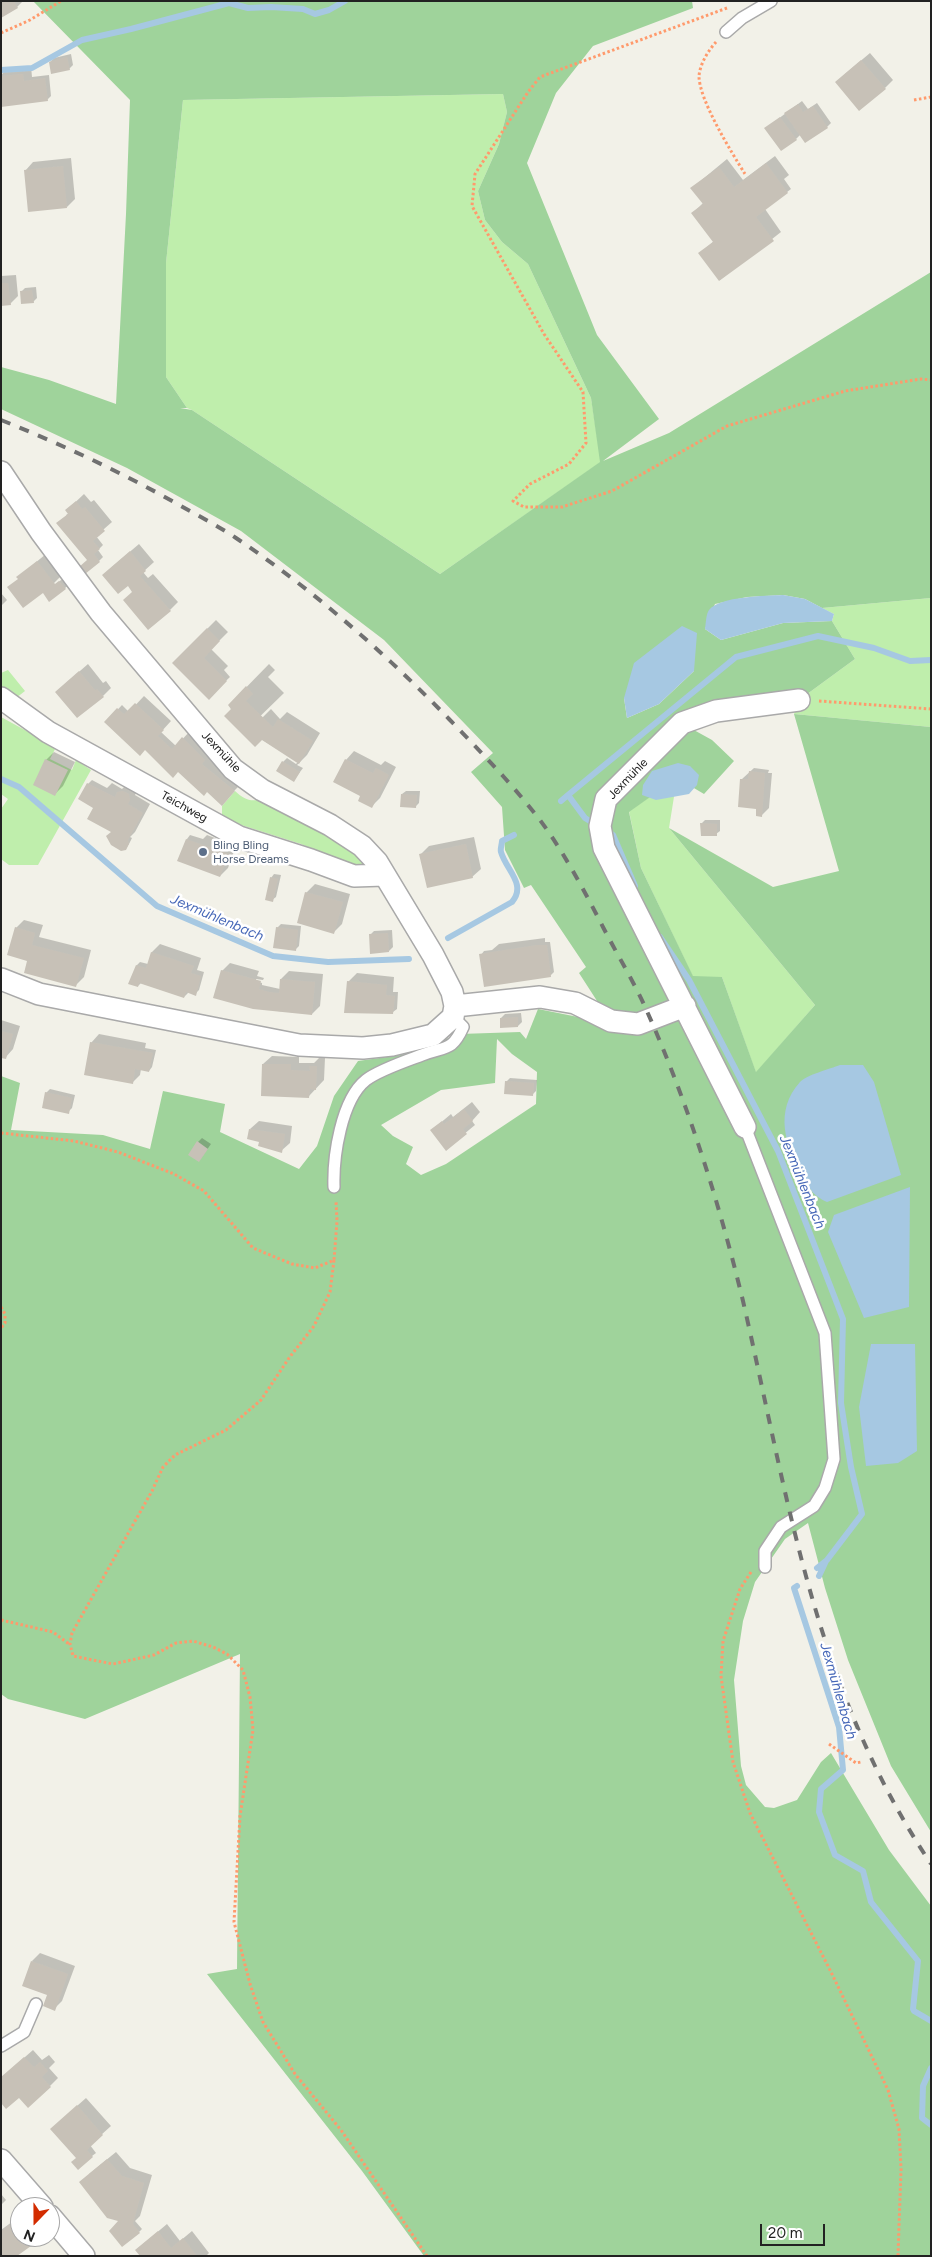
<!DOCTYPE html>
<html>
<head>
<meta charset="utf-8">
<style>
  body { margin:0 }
  #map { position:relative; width:932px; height:2257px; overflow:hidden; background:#f2f1e8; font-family:Figtree,sans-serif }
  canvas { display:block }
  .frame { position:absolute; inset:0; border:2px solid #222; pointer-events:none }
  .north { position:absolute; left:10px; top:2197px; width:50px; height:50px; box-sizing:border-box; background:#fff; border:1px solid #a7a7a7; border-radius:50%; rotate:202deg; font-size:14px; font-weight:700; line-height:20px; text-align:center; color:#222 }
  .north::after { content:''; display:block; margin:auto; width:18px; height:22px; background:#d32c00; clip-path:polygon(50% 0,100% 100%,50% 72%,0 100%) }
  .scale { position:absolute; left:760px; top:2224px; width:65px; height:22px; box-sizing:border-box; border:2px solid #222; border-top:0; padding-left:6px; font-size:15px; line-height:18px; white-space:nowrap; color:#222; -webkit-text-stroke:4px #fff; paint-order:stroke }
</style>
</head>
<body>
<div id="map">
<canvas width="932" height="2257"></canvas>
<div class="frame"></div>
<div class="north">N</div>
<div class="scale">20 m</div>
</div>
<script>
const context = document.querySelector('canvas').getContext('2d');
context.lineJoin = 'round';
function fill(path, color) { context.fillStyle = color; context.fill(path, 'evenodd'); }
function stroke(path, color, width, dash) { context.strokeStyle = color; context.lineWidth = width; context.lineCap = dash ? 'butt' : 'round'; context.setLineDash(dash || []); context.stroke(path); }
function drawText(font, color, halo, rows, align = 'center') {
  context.font = font + ' Figtree,sans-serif'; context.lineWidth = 5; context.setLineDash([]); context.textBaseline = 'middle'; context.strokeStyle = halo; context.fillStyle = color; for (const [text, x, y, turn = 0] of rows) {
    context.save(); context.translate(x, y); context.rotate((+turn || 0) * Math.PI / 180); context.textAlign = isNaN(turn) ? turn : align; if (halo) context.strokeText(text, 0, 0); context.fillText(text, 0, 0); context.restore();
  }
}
fill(new Path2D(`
  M503,94L507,112L499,144L478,191L485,220L502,242L528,264L591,398L601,462L440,574L192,410L187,408L166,377V263L183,100Z
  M931,598V727L794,714L799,700L855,659L832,621L834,614L822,608Z
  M8,670L25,691L16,698L1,691V673Z
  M1,717L56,747L50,759L72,770L76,760L91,770L38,865H9L1,859V809L8,799L1,794Z
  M677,778L669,828L815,1005L756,1073L722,977H693L641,868L629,811Z
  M235,791C245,800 250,802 263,799L346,840L366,864L360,870L301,844L238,824L222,815V806Z`), '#bfeeac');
fill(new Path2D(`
  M33,1H692L693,8L593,46L556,93L527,163L597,335L659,419L603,461L669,433L931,272V598L822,608L805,599L783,595L747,597L715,604L705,629L721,640L783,623L832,621L855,659L799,700L683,724L712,740L734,761L704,794L677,778L629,812L641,868L693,976L722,977L756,1072L815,1005L669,828L773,887L839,871L794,714L931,727V1832L891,1766L848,1660L825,1588L808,1523L785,1539L755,1582L743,1621L734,1680L741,1766L746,1785L765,1807L774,1808L797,1800L821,1762L831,1753L889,1850L931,1906V2256H424L362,2171L207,1974L237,1969L240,1654L85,1719L8,1699L1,1694V1076L20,1083L11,1130L103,1135L150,1149L163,1091L225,1104L220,1132L299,1169L317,1146L334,1096L358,1061L401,1055L460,1034L520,1032L526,1039L538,1009L593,1020L599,1004L579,973L586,967L531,885L524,888L505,850L502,807L471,772L493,753L384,640L241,531L127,468L1,409V367L49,380L116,404L126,214L130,100ZM503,94L507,112L499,144L478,191L485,220L502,242L528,264L591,398L600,462L440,574L192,410L180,408H187L166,377V263L183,100ZM694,671L659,704L627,718L624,698ZM497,1039L512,1054L537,1072L536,1104L446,1164L421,1175L406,1164L413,1147L393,1136L381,1125L441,1090L495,1083Z`), '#9fd39b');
fill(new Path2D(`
  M783,595L805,599L834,614L832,621L783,623L721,640L705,629C706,623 706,614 709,610C720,596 766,596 783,595Z
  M682,626L697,633L694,671L659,704L627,718L624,698L634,663Z
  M678,763L690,766L699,775L697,785L689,794L656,800L642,795L643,785L652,771Z
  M840,1065H863L874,1082L901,1175L827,1202C812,1195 810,1189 802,1175C785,1145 774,1111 800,1082C806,1075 830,1069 840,1065Z
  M910,1187L909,1307L864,1318L828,1232L834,1215Z
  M871,1344H915L917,1451L898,1463L866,1466L859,1407Z`), '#a6c8e2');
fill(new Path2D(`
  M1,1H23L17,7Z
  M870,53L893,80L885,88L845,74Z
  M71,54L73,65L69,69L50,62L54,58Z
  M31,66L32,77L49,75L51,96L47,100L1,106V75L7,69Z
  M802,101L808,109L817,103L831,123L827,127L801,134L796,139L766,128Z
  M775,156L789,175L784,179L791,189L765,209L781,232L720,280L700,253L714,241L693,213L703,203L692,188L727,159L743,180Z
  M71,158L75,199L67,207L25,171L33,162Z
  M16,275L18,296L10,304L1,305V276Z
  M36,287L37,298L33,302L21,292L25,288Z
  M84,494L91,502L94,500L112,522L96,536L103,545L98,550L103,557L99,561L88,560L66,515L69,513L67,510Z
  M139,544L154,562L143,572L148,578L153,574L178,602L170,610L133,591L112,567Z
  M46,554L62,575L53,584L54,585L64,578L69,585L65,588L43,591L18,577Z
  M1,593L7,600L1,606Z
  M216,620L228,632L211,649L228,666L224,670L230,677L208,698L173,663Z
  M88,664L103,683L106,681L111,688L103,696L65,684Z
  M269,664L275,670L268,677L284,693L243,733L229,705Z
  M144,696L171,721L161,732L176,746L191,730L223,774L238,787L221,804L207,790L106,722L122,705L129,712Z
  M271,709L280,719L287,712L320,733L307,755L297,765L303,768L294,780L283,762L287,758L296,764L298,762L261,739L245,735Z
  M354,751L381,765L385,761L396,767L380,798L372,806L362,796L346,760Z
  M54,752L75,762L63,786L55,794L46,760Z
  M754,768L769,770L768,773H772L769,808L761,816L742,779Z
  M92,780L107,788L112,783L122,789L126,785L137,791L135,795L150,804L135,832L130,837L132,838L129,844L125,849L95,807L88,784Z
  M406,791H420L419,803L416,806L402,794Z
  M705,820H720V831L716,834L701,824Z
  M190,835L203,839L207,835L236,846L228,868L220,876L178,860L187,839Z
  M474,837L481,869L472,877L421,854L429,846Z
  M274,874L281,875L276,897L272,900L271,878Z
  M315,884L350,894L342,924L334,932L306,893Z
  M24,920L43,925L39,937L91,950L84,977L76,985L29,960L16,928Z
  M281,924L301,926L299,946L295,950L277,928Z
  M392,930L393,947L389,951L370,935L374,931Z
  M545,938V942H550L554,972L550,976L481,955L484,951L492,950L499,944Z
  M160,944L201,958L197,970L204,972L199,990L195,994L189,992L184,997L141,983L138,986L137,965L140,962L148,964L152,952Z
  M230,963L259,971L257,976L264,978L263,980L256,979V981L262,983V985L280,989L281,979L289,971L323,974L320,1006L312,1014L277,1011L222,971Z
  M357,973L394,977L393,992H398L397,1009L393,1012L348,982Z
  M521,1013L522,1022L518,1026L501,1018L505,1014Z
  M1,1020L20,1026L13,1049L5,1058L1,1056Z
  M99,1034L146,1043L145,1048L156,1050L152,1067L149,1071L141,1069L140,1075L132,1083L91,1043Z
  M272,1056L299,1057V1063H314L319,1058H325L324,1080L309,1096L263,1064Z
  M510,1078L537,1080L536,1091L532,1095L506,1082Z
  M50,1089L75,1095L72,1108L68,1112L46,1093Z
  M472,1102L480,1112L472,1121L475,1125L446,1149L432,1130L451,1114L453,1117Z
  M259,1121L292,1126L290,1143L281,1151L261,1142L250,1129Z
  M202,1138L211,1144L199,1161L198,1142Z
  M40,1953L75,1966L62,2001L54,2009L32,1961Z
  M33,2050L42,2060L49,2055L55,2062L49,2068L58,2078L50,2086L1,2078Z
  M86,2098L111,2126L90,2145L96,2153L92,2156L77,2158L60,2121Z
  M116,2152L130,2168L152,2175L140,2216L135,2221L142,2229L139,2232L120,2222L89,2174Z
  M1,2194L6,2200L1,2205Z
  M20,2216V2237H38L30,2245L1,2256V2230Z
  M167,2224L180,2241L192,2231L209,2253L206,2256H141L136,2250Z`), '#0003');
stroke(new Path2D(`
  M1,70L32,68L82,40L131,29L229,3L248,8L271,7L303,9L315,14L329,10L345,1
  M1,779L19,787L157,906L273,956L328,962L409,959
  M568,795L736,657L818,636L874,648L910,661L931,660
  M561,801L568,795L585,818L593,823
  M607,831L613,835L635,886
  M660,937L689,980L778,1151L843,1319L841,1403L851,1467L862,1514L827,1560L817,1568
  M448,938L512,902C527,884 506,870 501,852C500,849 502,844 502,841L514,835
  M819,1576L826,1561
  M797,1586L794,1588L839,1727L843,1770L821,1789L819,1812L835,1855L863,1871L871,1902L918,1961L913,2009L914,2011L931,2021
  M931,2068L923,2086L922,2118L931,2125`), '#a6c8e2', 6);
fill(new Path2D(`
  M1,1H14L18,8L1,18Z
  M67,57L70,70L51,74L49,62Z
  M861,60L886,89L859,111L835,82Z
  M23,74L24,81L45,78L48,101L1,107V76Z
  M798,104L803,112L813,106L828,128L805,143L784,113Z
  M780,117L797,140L781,151L764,128Z
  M766,163L788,193L756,217L774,241L719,281L698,253L713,242L691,213L703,204L690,188L719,167L734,187Z
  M63,166L67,208L28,212L24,170Z
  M1,283H8L11,305L1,306Z
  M32,290L34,303L21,304L20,291Z
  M76,501L82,509L85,507L105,531L93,541L100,549L94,554L100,562L85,574L79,567L87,560L56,523L68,514L65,510Z
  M130,551L146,571L140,576L171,611L148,630L123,600L132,592L128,586L118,594L102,575Z
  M37,561L55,584L59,581L66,589L49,602L43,593L23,608L7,587L18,579L16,577Z
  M207,628L220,641L204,658L227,681L209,700L172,663Z
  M79,671L95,690L97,689L104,697L77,718L55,692Z
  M246,686L253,694L246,701L273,727L278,719L313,741L299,764L262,740L255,747L224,716L231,709L228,705Z
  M135,703L164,730L158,736L172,749L182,737L205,760L202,764L235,791L222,806L207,792L204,796L178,772L173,778L145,750L140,756L104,722L117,708L124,714Z
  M45,759L68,770L55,796L33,785Z
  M345,759L373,773L376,768L389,775L372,808L358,801L360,796L333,782Z
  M282,761L300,772L294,782L276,771Z
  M749,771L765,773L762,817L756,816V809L738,807L740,779H748Z
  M87,783L115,797L117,792L123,791L129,794L130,800L128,804L143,813L128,840L129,844L126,850L121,851L111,845L106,836L111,832L87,819L93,808L78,799Z
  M401,794L417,795L416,808L400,807Z
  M700,823L717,824V836H701Z
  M186,839L229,854L220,877L177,861Z
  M466,844L473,878L427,888L419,854Z
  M270,877L278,879L273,902L265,900Z
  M305,892L343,902L334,934L297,923Z
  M15,927L35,933L32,945L84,958L76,987L24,973L27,961L7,955Z
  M276,927L298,930L296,951L273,948Z
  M388,933L389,952L370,954L369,934Z
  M537,945H547L551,977L484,987L479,954Z
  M151,952L194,966L191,973L201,976L196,996L186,992L184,998L139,983L138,987L128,984L136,965L146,968Z
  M221,970L261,981L259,989L269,992L279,993L280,979L315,982L312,1015L253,1009L213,998Z
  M347,981L387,985L386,995L395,996L393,1014L344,1013Z
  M518,1017V1027L500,1028V1018Z
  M1,1031L13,1034L6,1059L1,1058Z
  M90,1042L153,1053L149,1072L135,1069L133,1084L84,1075Z
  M262,1064H291V1070L310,1071L309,1066H317L316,1090L310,1089L309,1098L261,1096Z
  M505,1081L534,1083L533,1096L504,1094Z
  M45,1092L72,1098L69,1114L42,1108Z
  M464,1109L473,1121L463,1129L467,1134L446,1151L430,1130L442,1121L444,1124Z
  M249,1129L285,1134L282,1153L258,1146L259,1142L247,1139Z
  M197,1141L208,1149L199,1162L188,1155Z
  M31,1961L68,1974L55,2011L43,2006L47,1995L22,1986Z
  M24,2057L34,2067L40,2062L48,2071L42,2077L51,2087L28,2108L19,2098L6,2109L1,2103V2077Z
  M77,2105L103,2135L87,2150L93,2157L78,2170L71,2162L76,2158L50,2129Z
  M107,2159L122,2176L144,2183L133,2224L140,2233L122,2247L109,2231L118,2221L107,2218L79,2182Z
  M13,2222L20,2231V2237H24L31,2246L17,2256H1V2231Z
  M158,2231L171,2248L183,2238L197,2256H140L135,2250Z`), '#c7c1b7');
const lane = new Path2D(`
  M726,32L742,18L771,1
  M745,1127L825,1333L834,1459L825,1488L814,1506L781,1527L765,1551V1567
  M334,1187C333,1157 341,1100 366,1080C379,1070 406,1061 422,1055C445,1046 452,1052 463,1027L453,1017
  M1,2046L24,2032L36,2004`);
const street = new Path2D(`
  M1,472L41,532L101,613L233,769L262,790L330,825L362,846L377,862L433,955L452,992L455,1006L453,1017L433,1035L392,1045L363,1048L299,1045L39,994L1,979
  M1,698L48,732L239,837L311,860L354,876L384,875
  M455,1006L540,997L575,1003L611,1021L638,1024L685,1006
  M745,1127L604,848L600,826L606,799L682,723L716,711L799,700
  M1,2160L42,2207
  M50,2216L84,2256`);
stroke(lane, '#a9a9a9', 14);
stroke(street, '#a9a9a9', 24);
stroke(new Path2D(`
  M727,8L540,77L528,92L475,174L472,206L544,334L583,392L586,443L569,464L530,484L513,501L524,507H562L612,491L727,426L845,391L921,379L931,380
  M1,33L30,20L61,1
  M716,42C708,51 700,64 699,76C699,100 732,153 745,174
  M914,100L931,97
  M819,701L931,709
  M1,1133L74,1141L118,1152L174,1174L204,1191L253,1248L292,1264L315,1268L334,1260L337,1221L336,1201
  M334,1260L330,1292L314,1326L289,1358L261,1400L226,1430L175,1455L163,1467L152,1491L72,1633L70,1644L73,1656L113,1664L154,1655L176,1643L193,1641L213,1647L227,1654L243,1670L250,1697L253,1730L240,1816L234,1922L250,1984L263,2022L295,2074L341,2130L427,2256
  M1,1307L5,1314V1323L1,1328
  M751,1572L740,1589L723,1641L721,1676L733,1762L750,1813L831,1972L888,2090L899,2129L901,2169L898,2256
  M1,1620L53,1632L69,1644
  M829,1744L856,1763L861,1762`), '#ff9a6c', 3, [2.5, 2.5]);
stroke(lane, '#fff', 11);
stroke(street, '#fff', 21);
stroke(new Path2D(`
  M1,420C63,445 123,473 181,506C199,516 218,526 236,538C313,590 384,652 449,719C481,752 512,784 540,820C565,854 585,892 604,929C618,956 634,982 646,1009C688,1103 719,1202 743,1301C789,1501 814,1689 931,1864`), '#707070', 4, [10, 10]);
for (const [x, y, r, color] of [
  [203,852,5,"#5c6f8a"]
]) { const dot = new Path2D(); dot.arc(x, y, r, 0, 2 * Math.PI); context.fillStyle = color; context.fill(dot); stroke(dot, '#fff', 2); }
drawText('12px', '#222', '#fff', [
  ["Jexmühle",221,752,47],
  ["Jexmühle",628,779,-46],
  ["Teichweg",184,807,29]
]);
drawText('12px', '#4e5e75', '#fff', [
  ["Bling Bling",213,845],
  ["Horse Dreams",213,859]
], 'left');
drawText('italic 14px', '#4768b8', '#fff', [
  ["Jexmühlenbach",217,918,23],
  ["Jexmühlenbach",802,1182,68],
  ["Jexmühlenbach",838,1691,74]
]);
</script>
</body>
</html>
